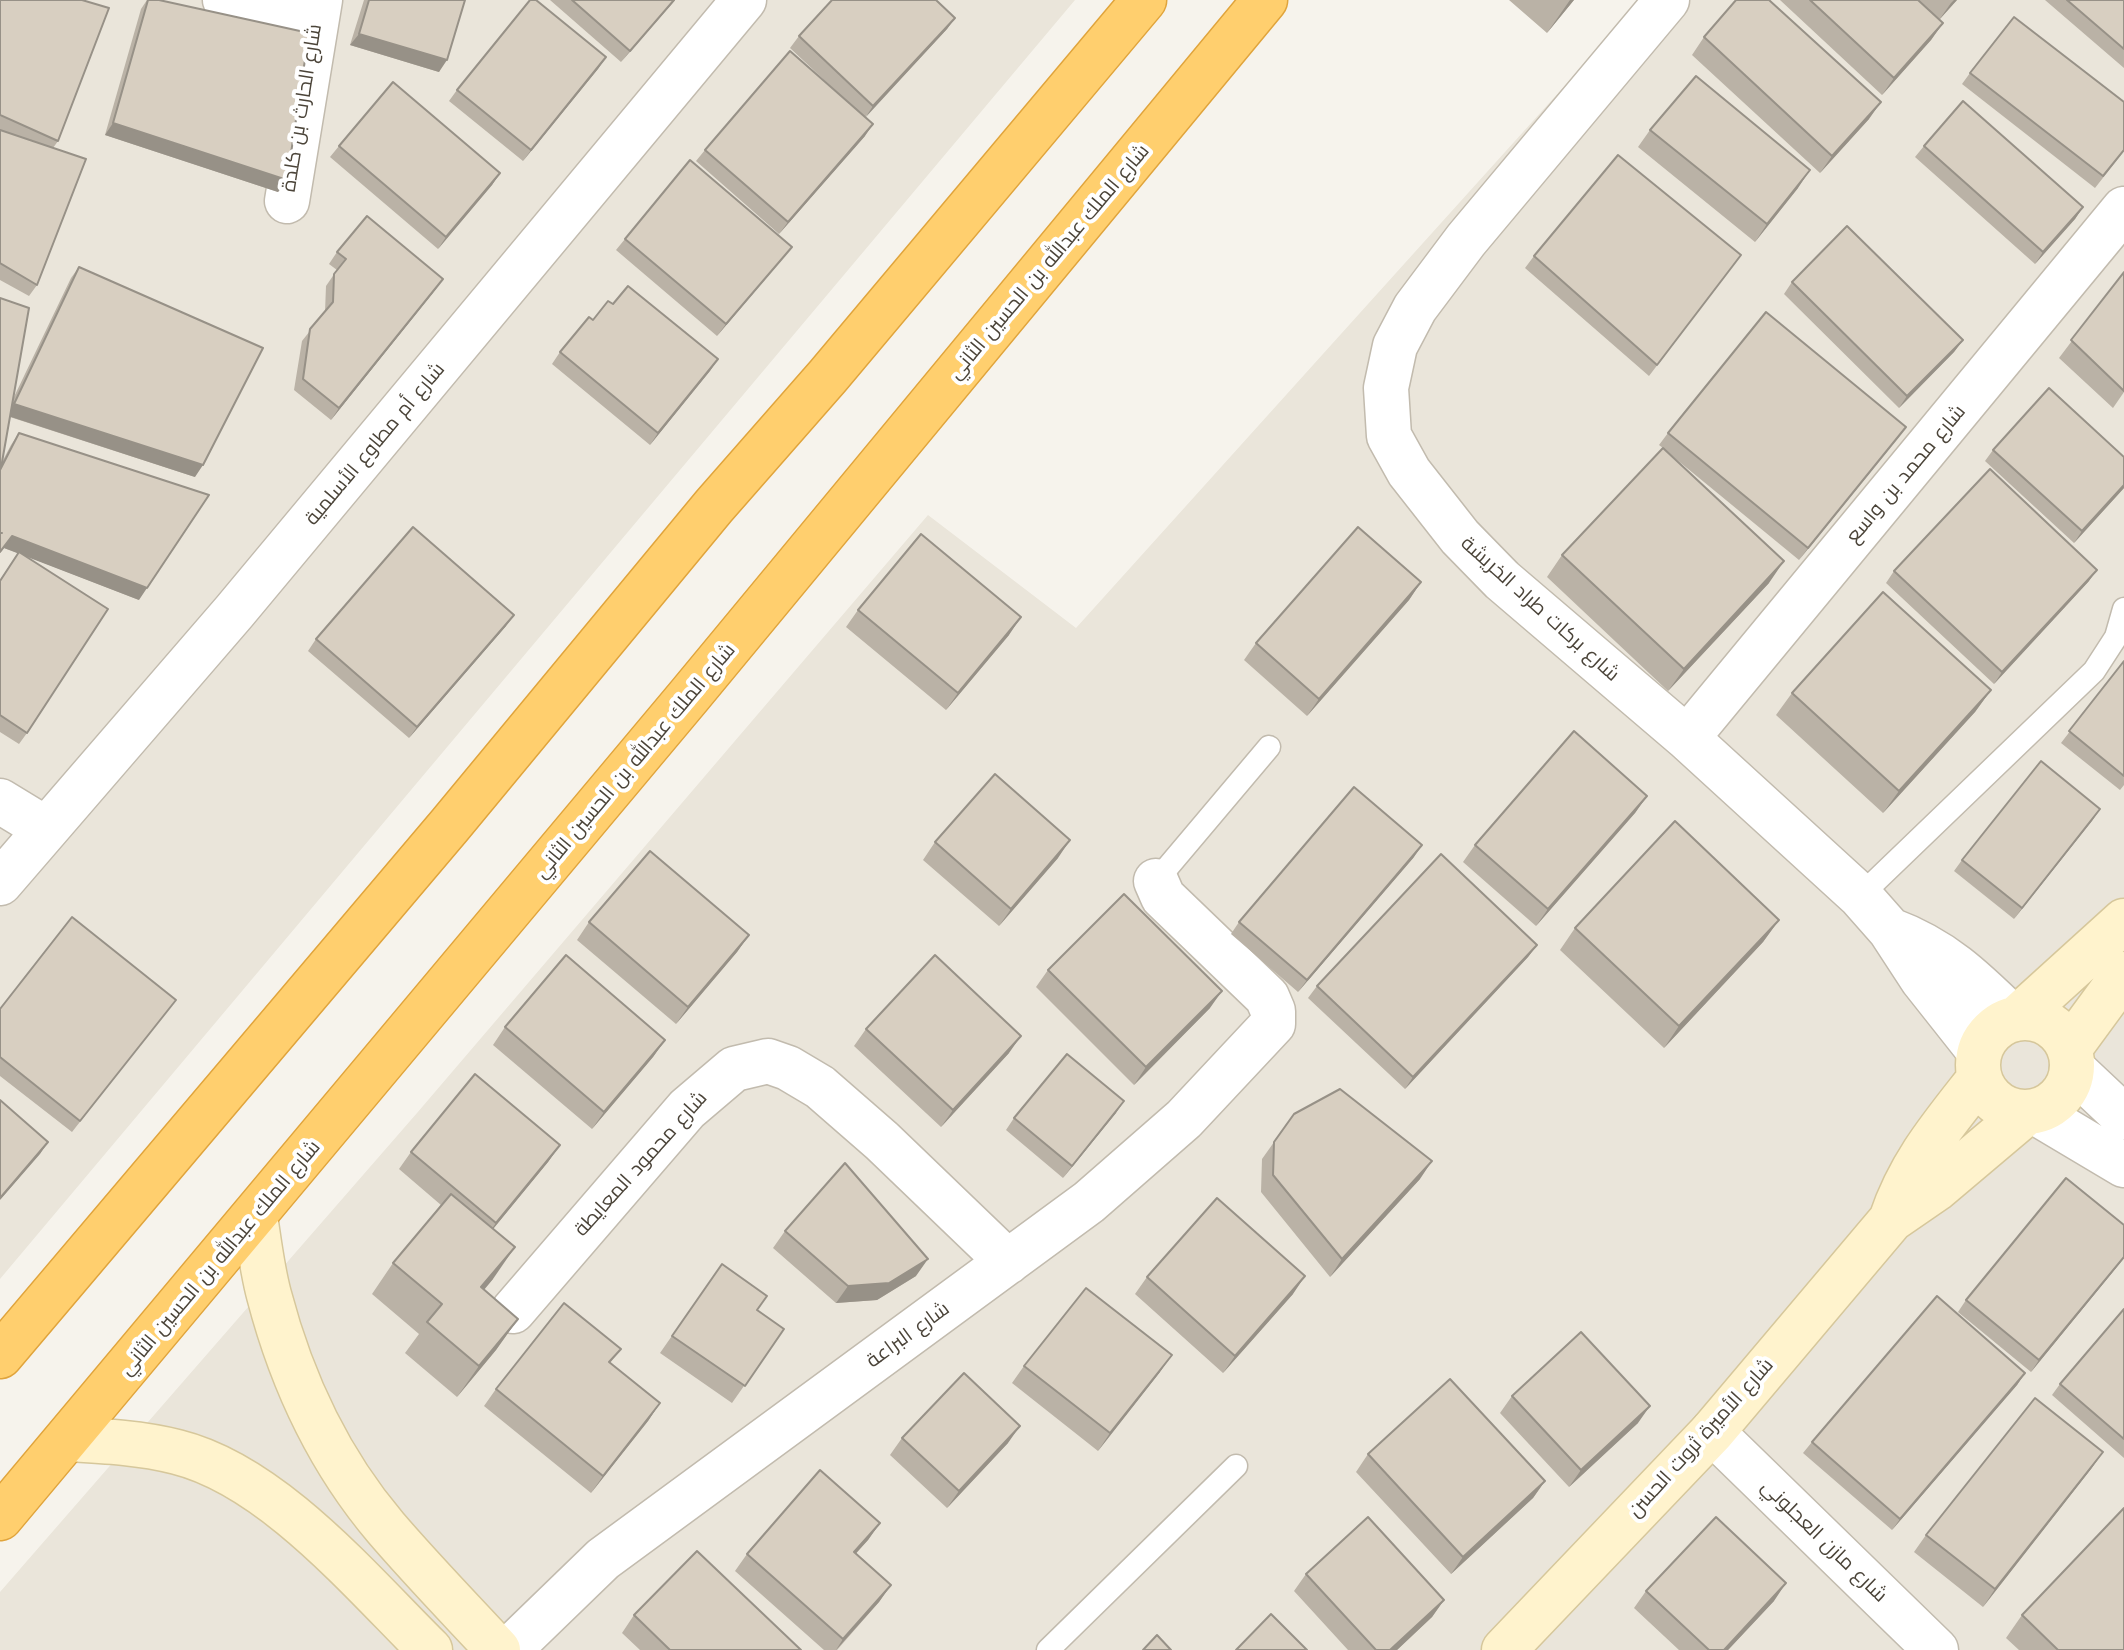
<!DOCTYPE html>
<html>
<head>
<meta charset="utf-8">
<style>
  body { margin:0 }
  canvas { display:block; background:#f6f3ec }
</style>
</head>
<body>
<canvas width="2124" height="1650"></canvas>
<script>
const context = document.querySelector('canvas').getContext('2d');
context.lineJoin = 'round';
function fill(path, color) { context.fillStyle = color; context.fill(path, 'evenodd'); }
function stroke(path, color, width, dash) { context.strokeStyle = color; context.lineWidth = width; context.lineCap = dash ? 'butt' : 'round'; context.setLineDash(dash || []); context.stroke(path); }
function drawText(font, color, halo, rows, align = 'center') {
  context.font = font + ' "Work Sans",Cairo,sans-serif'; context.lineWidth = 8; context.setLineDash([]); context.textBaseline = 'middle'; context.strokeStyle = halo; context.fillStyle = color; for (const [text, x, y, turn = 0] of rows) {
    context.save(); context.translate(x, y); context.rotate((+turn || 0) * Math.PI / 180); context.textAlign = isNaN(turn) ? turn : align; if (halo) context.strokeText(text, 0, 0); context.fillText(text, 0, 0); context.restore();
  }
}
fill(new Path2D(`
  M0,0H1075L0,1279Z
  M1642,0H2124V1650H0V1592L417,1113L928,515L1076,628Z`), '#eae5da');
const lane = new Path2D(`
  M1156,881L1269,747
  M1860,896L2094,671L2116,637L2124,609
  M1048,1650L1236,1466`);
const street = new Path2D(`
  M225,0L317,14
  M1667,0L1466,240L1415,308L1395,346L1386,388L1389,436L1409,472L1460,537L1502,580L1687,738L1860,896L1890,930L1922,979L1979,1051
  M287,201L320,0
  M1687,738L2124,209
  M0,801L46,829
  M0,883L234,612L744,0
  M1890,930C1944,950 1974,980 2014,1019
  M2072,1068L2124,1117
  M2035,1112L2124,1165
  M513,1311L687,1109L734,1069L768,1061L788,1068L820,1087L882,1141L1008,1262
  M1712,1432L1936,1650
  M509,1650L603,1559L1089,1202L1184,1119L1273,1024V1011L1267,997L1163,897L1156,881`);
const secondary = new Path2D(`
  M1978 1065a47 47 0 1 1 94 0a47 47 0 1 1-94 0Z
  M2017,1018L2124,921
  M2069,1049L2124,974
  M255,1216C259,1242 262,1269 269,1295C291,1379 329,1461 386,1528C422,1570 460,1609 498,1650
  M1891,1220C1910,1163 1943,1125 1979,1079
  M68,1439C105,1441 142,1443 177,1452C273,1476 361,1582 430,1650
  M1504,1650L1712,1432L1891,1220L1936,1189L2026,1113`);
const highway = new Path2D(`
  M0,1356L450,825L714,506L828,376L1144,0
  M0,1518L689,696L1265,0`);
stroke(lane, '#c2bbae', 25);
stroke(street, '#c2bbae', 47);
stroke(secondary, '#d6c79b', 47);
stroke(highway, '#e0a43c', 47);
stroke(lane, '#fff', 22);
stroke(street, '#fff', 44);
stroke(secondary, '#fff3cd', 44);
stroke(highway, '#ffcf6e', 44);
fill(new Path2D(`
  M0,0L58,141L53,148L37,285L29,296L0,280Z
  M147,0H159L287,180L278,192L105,135L141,9Z
  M364,0H465L439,72L350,45Z
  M550,0H675L621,62Z
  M1509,0H1574L1547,33Z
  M1780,0H1957L1939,20L1943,23L1931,40L1882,95Z
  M2045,0H2124V68Z
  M955,18L947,29L865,117V136L779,234L696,161L705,150L852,106L790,48L799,36Z
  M1704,37L1869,119L1820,173L1692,55Z
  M606,57L523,161L449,101L457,90Z
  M1970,73L2124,151L2095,188L1962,84Z
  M1650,130L1798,188L1755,242L1638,147Z
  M339,146L500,173L492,185L438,249L330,157Z
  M1924,146L2083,207L2075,219L2035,264L1915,157Z
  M625,239L792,247L783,258L717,336L616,250Z
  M337,252L435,290L331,420L294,390L302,341L325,312L326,286L337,270L329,264Z
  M1534,256L1732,267L1649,376L1525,268Z
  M79,267L195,477L10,417L2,462L11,445L19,433L139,600L26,556L27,733L19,744L0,732V580L18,553L4,548L0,553V298L13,399L71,278Z
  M2124,272V392L2113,408L2059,358Z
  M1792,282L1963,340L1954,352L1899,408L1784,294Z
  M613,304L718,359L650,445L552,364L560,352L593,320Z
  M1906,427L1799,560L1665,450L1769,583L1668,691L1547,577L1562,555L1663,448L1659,445L1668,433Z
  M1993,450L2124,457V488L2074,543L1985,461Z
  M1894,571L2089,581L1994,684L1886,583Z
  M1421,582L1409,600L1307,716L1244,660L1256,643Z
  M858,610L1009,635L946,710L846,627Z
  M506,626L409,738L308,651L316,639Z
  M2124,661V785L2120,790L2061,743Z
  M1991,690L1975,712L1883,813L1776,715L1792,693Z
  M1647,796L1635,813L1536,926L1463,862L1475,845Z
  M2100,809L2014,919L1954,871L1962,860Z
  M935,842L1058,858L999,926L923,860Z
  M1414,857L1298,992L1231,934L1239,922Z
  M1779,920L1763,942L1664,1048L1560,950L1575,928Z
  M589,922L749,935L737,952L676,1024L577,940Z
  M1537,945L1528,957L1405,1089L1308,998L1317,986Z
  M1048,970L1210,1008L1134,1085L1036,987Z
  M0,1009L167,1011L72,1132L0,1076Z
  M505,1027L665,1040L653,1057L592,1129L493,1045Z
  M866,1029L1009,1053L941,1127L854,1046Z
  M1116,1113L1063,1178L1006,1130L1014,1118Z
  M1294,1114L1420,1179L1330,1277L1261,1192L1262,1159Z
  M560,1145L548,1162L493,1229V1279L484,1290L518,1319L496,1350L457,1397L405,1353L419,1334L372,1294L393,1263L441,1205L399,1169L411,1152Z
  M2124,1225V1258L2031,1372L1958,1312L1966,1300Z
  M785,1231L916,1276L877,1300L836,1303L773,1248Z
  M722,1264L757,1310L784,1329L732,1403L660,1353Z
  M1147,1277L1293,1294L1223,1373L1135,1294Z
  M2124,1309V1458L2052,1395L2060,1384Z
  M621,1349L610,1363L660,1403L648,1421L591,1493L484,1406L496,1389Z
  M1024,1366L1160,1372L1098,1451L1012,1383Z
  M2025,1373L2017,1385L1892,1530L1803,1453L1812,1442Z
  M1512,1396L1638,1423L1569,1487L1500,1413Z
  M902,1438L1008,1443L947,1508L890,1455Z
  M2103,1452L2091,1469L1983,1607L1914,1552L1926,1535Z
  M1368,1454L1545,1481L1533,1498L1451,1574L1356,1472Z
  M880,1523L868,1540L856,1553L891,1585L879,1602L837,1650H824L735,1571L747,1554Z
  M1306,1574L1444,1600L1432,1617L1397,1650H1348L1294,1591Z
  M1646,1591L1774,1601L1728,1650H1679L1634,1608Z
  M634,1615L801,1650H640L622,1633Z
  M2022,1615L2124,1650H2019L2006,1638Z`), '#bab2a6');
fill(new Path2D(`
  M674,0H675L621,62L630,51Z
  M1570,0H1574L1547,33Z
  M1954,0H1957L1939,20L1951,3Z
  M955,18L947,29L865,118L873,106Z
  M1943,23L1931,40L1882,95L1894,78Z
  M359,34L447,60L439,72L350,45Z
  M606,57L598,69L523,161L531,150Z
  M1881,102L1869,119L1820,173L1832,156Z
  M113,123L287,180L278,192L105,135Z
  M873,124L865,136L779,234L788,222Z
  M1810,170L1798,188L1755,242L1767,224Z
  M500,173L492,185L438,249L446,237Z
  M2083,207L2075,219L2035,264L2043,252Z
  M792,247L783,258L717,336L726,324Z
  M443,279L435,290L331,420L339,408Z
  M1963,340L1954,352L1899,408L1907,396Z
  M718,359L710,371L650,445L658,433Z
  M14,404L203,465L195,477L5,415Z
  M1906,427L1897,439L1799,560L1808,548Z
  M2124,485V488L2074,543L2082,531Z
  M12,536L147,588L139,600L4,548L0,553Z
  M1784,561L1769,583L1668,691L1684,669Z
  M2097,570L2089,581L1994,684L2002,672Z
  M1421,582L1409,600L1307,716L1319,699Z
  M514,615L506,626L409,738L417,727Z
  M1021,617L1009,635L946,710L958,693Z
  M1991,690L1975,712L1883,813L1899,791Z
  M1647,796L1635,813L1536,926L1548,909Z
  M2100,809L2092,821L2014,919L2022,908Z
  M1070,840L1058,858L999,926L1011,909Z
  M1422,845L1414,857L1298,992L1307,980Z
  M1779,920L1763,942L1664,1048L1679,1026Z
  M749,935L737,952L676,1024L688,1007Z
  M1537,945L1528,957L1405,1089L1413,1077Z
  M1222,991L1210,1008L1134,1085L1146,1067Z
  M1021,1036L1009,1053L941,1127L953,1110Z
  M665,1040L653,1057L592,1129L604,1112Z
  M1124,1101L1116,1113L1063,1178L1072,1166Z
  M48,1142L40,1154L0,1200V1198Z
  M560,1145L548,1162L484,1240L496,1223Z
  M1432,1161L1420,1179L1330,1277L1342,1259Z
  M515,1247L493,1279L459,1319L481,1287Z
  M2124,1257V1258L2031,1372L2039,1360Z
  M928,1259L916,1276L877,1300L836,1303L848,1286Z
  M1305,1276L1293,1294L1223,1373L1235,1356Z
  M518,1319L496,1350L457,1397L479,1366Z
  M1172,1355L1160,1372L1098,1451L1110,1433Z
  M2025,1373L2017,1385L1892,1530L1900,1519Z
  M660,1403L648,1421L591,1493L603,1476Z
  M1650,1406L1638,1423L1569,1487L1581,1470Z
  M1020,1426L1008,1443L947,1508L959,1491Z
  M2103,1452L2091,1469L1983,1607L1995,1589Z
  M1545,1481L1533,1498L1451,1574L1463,1557Z
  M880,1523L868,1540L842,1569L854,1552Z
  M1786,1583L1774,1601L1728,1650H1724Z
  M891,1585L879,1602L836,1650L843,1639Z
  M1444,1600L1432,1617L1397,1650H1390Z`), '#979187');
const building = new Path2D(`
  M0,0H82L109,8L58,141L0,115Z
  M148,0H159L309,33L287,180L113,123Z
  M369,0H465L447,60L359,34Z
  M530,0H536L606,57L531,150L457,90Z
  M572,0H674L630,51Z
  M832,0H936L955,18L873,106L799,36Z
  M1736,0H1769L1881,102L1832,156L1704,37Z
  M1810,0H1918L1943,23L1894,78Z
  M2067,0H2124V49Z
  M2014,17L2124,102V150L2103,176L1970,73Z
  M790,51L873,124L788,222L705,150Z
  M1696,76L1810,170L1767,224L1650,130Z
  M393,82L500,173L446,237L339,146Z
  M1963,101L2083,207L2043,252L1924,146Z
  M0,130L86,159L37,285L0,263Z
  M1618,155L1741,255L1657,365L1534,256Z
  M690,160L792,247L726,324L625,239Z
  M367,216L443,279L339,408L303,379L310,329L333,302L334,274L346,259L337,252Z
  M1847,226L1963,340L1907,396L1792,282Z
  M79,267L263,348L203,465L14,404Z
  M2124,272V391L2071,340Z
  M628,286L718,359L658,433L560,352L589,317L593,320L608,301L613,304Z
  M0,298L29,308L1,468H0Z
  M1766,312L1906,427L1808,548L1668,433Z
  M2049,388L2124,457V485L2082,531L1993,450Z
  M19,433L209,495L147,588L12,536L0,552V533H2H0V470Z
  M1663,448L1784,561L1684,669L1562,555Z
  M1990,469L2097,570L2002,672L1894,571Z
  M413,527L514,615L417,727L316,639Z
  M1358,527L1421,582L1319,699L1256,643Z
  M921,534L1021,617L958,693L858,610Z
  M19,552L108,609L27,733L0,715V581Z
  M1883,592L1991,690L1899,791L1792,693Z
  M2124,661V776L2069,731Z
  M1574,731L1647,796L1548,909L1475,845Z
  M2041,761L2100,809L2022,908L1962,860Z
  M995,774L1070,840L1011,909L935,842Z
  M1354,787L1422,845L1307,980L1239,922Z
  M1675,821L1779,920L1679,1026L1575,928Z
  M650,851L749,935L688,1007L589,922Z
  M1441,854L1537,945L1413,1077L1317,986Z
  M1124,894L1222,991L1146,1067L1048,970Z
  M72,917L176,1000L80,1121L0,1057V1009Z
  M566,955L665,1040L604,1112L505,1027Z
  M935,955L1021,1036L953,1110L866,1029Z
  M1067,1054L1124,1101L1072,1166L1014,1118Z
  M475,1074L560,1145L496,1223L411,1152Z
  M1340,1089L1432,1161L1342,1259L1273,1175L1274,1142L1294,1114Z
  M0,1100L48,1142L0,1198Z
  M845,1163L928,1259L889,1283L848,1286L785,1231Z
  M2066,1178L2124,1225V1257L2039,1360L1966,1300Z
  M451,1194L515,1247L481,1287L518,1319L479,1366L427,1322L442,1304L393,1263Z
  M1217,1198L1305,1276L1235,1356L1147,1277Z
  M722,1264L767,1296L757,1310L784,1329L745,1386L672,1336Z
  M1086,1288L1172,1355L1110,1433L1024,1366Z
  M1937,1296L2025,1373L1900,1519L1812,1442Z
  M564,1303L621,1349L609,1362L660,1403L603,1476L496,1389Z
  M2124,1309V1439L2060,1384Z
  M1581,1332L1650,1406L1581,1470L1512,1396Z
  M964,1373L1020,1426L959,1491L902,1438Z
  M1450,1379L1545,1481L1463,1557L1368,1454Z
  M2035,1398L2103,1452L1995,1589L1926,1535Z
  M820,1470L880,1523L854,1552L891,1585L843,1639L747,1554Z
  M2124,1508V1650H2058L2022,1615Z
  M1368,1517L1444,1600L1390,1650H1376L1306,1574Z
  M1716,1517L1786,1583L1724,1650H1709L1646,1591Z
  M697,1551L801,1650H670L634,1615Z
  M1271,1614L1307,1650H1236Z
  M1157,1635L1171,1650H1143Z`);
fill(building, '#d8cfc1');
stroke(building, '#979187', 2);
drawText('20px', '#4b4439', '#fff', [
  ["شارع الحارث بن كلدة",302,108,-81],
  ["شارع الملك عبدالله بن الحسين الثاني",1049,262,-50],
  ["شارع أم مطاوع الأسلمية",375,444,-50],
  ["شارع محمد بن واسع",1906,474,-50],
  ["شارع بركات طراد الخريشة",1540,609,42],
  ["شارع الملك عبدالله بن الحسين الثاني",635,761,-50],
  ["شارع محمود المعايطة",641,1164,-48],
  ["شارع الملك عبدالله بن الحسين الثاني",220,1258,-50],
  ["شارع البراعة",908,1335,-36],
  ["شارع الأميرة ثروت الحسن",1701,1438,-48],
  ["شارع مازن العجلوني",1824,1541,44]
]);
</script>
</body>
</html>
